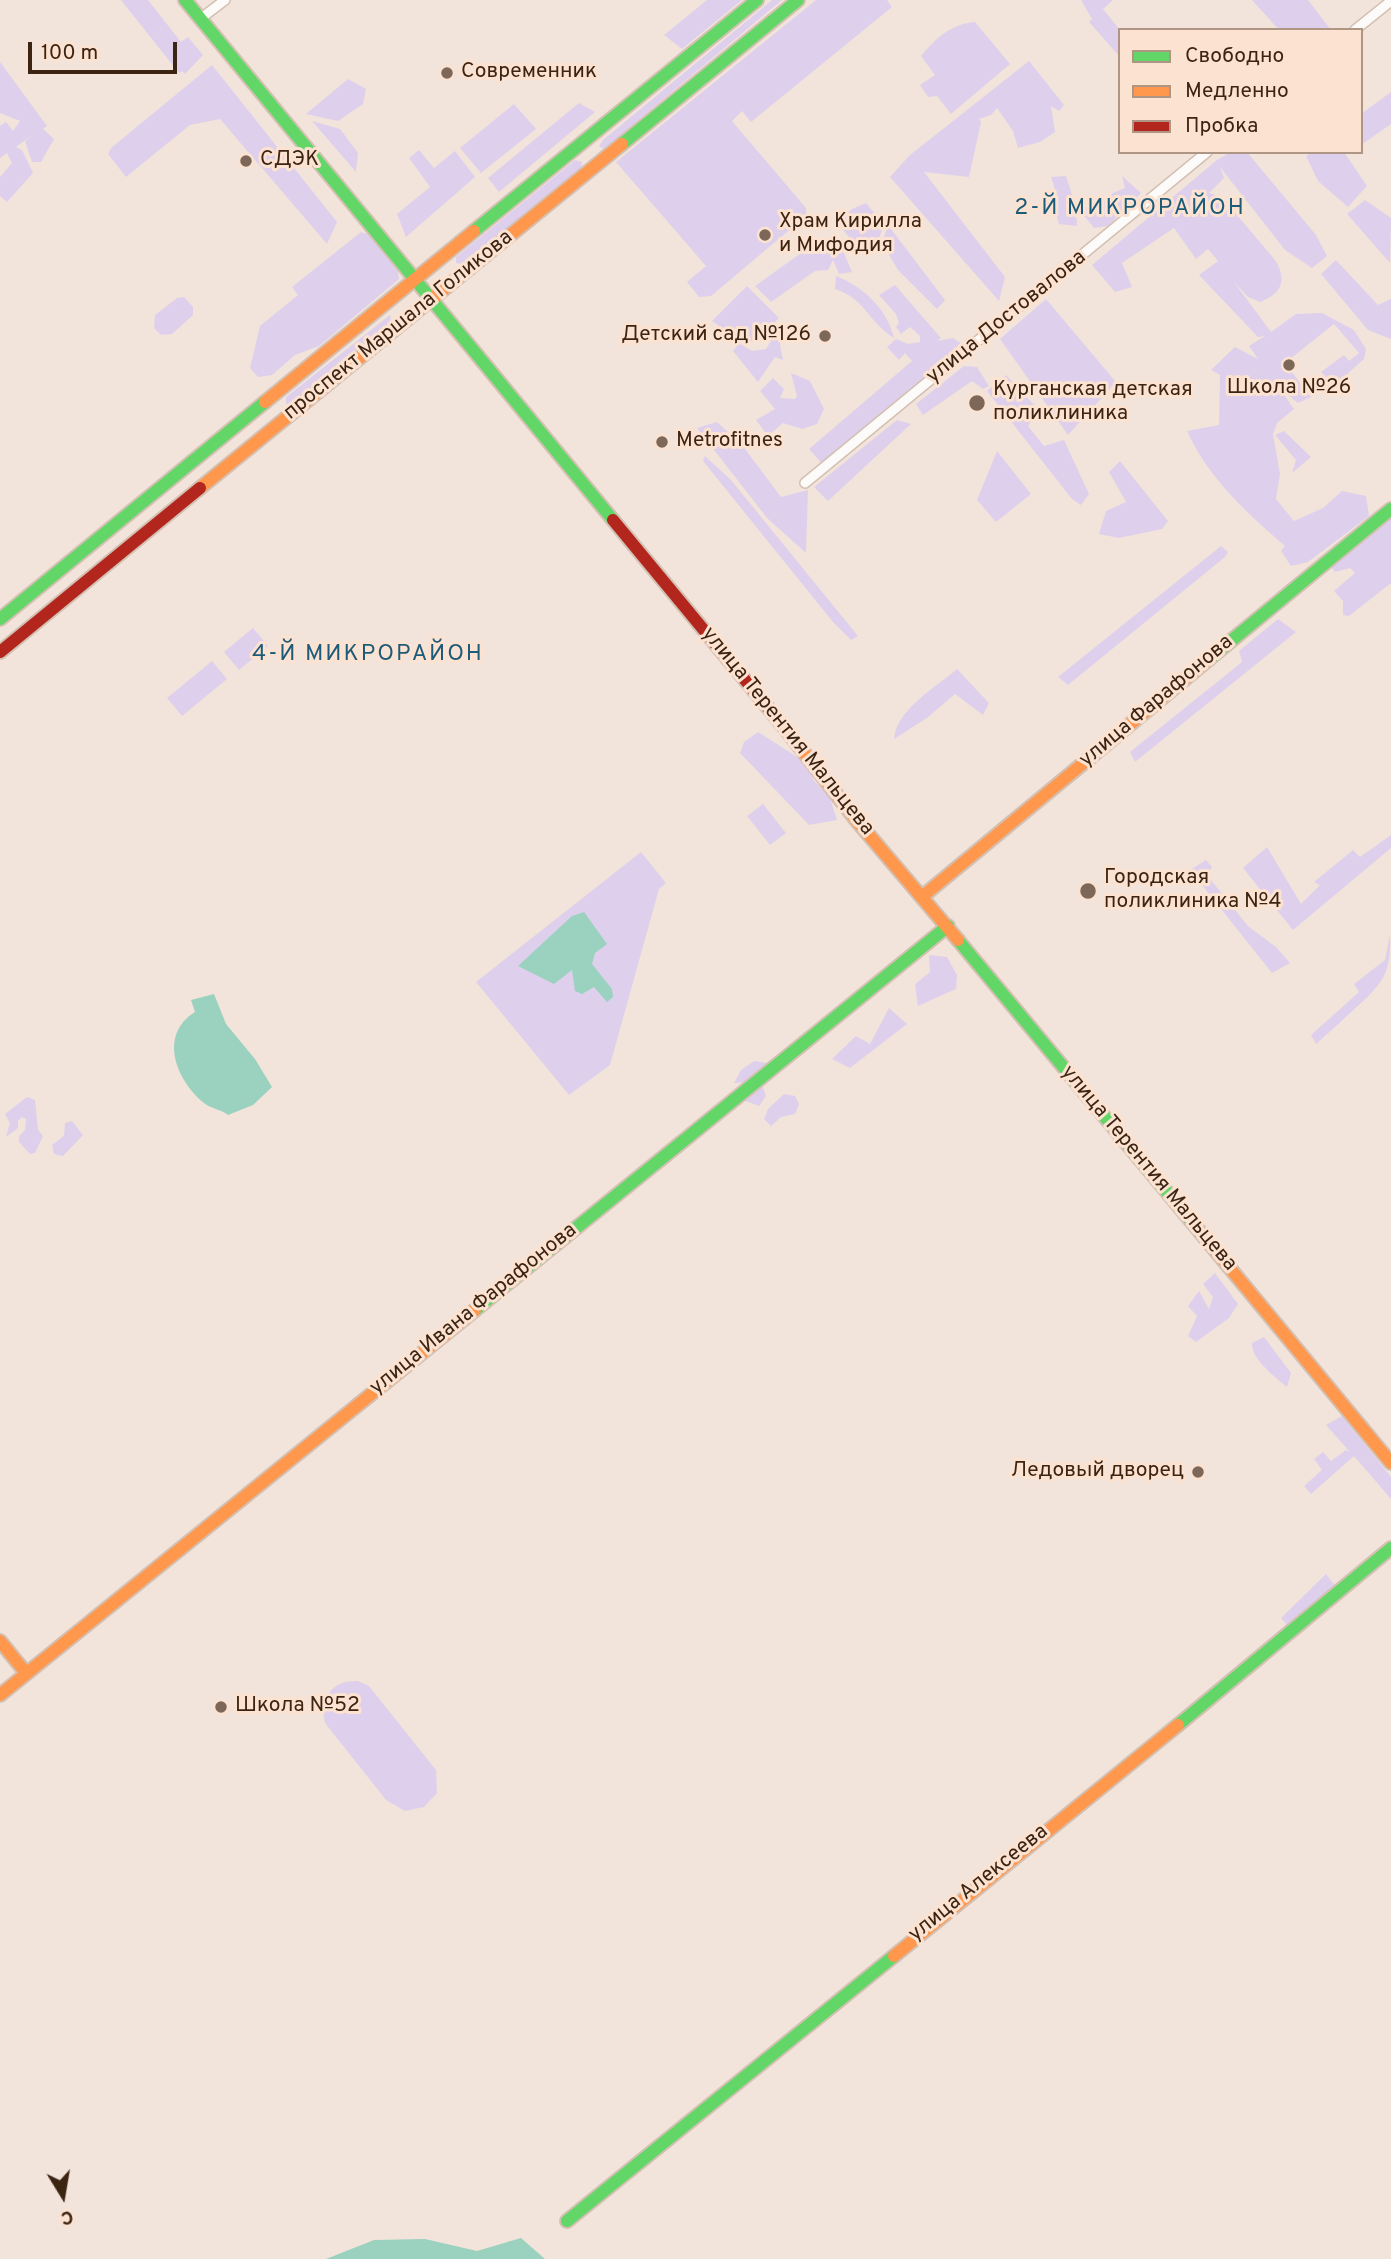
<!DOCTYPE html>
<html>
<head>
<meta charset="utf-8">
<style>
  body { margin:0 }
  #map { position:relative; width:1391px; height:2259px; overflow:hidden; background:#f2e4da; font-family:Overpass,sans-serif }
  canvas { display:block }
  .legend { position:absolute; left:1118px; top:28px; width:245px; height:126px; box-sizing:border-box; background:#fce2d0; border:2px solid #af9684; margin:0; padding:9px 12px; list-style:none; font-size:21px; color:#3c2413 }
  .legend li { display:flex; align-items:center; gap:14px; height:35px }
  .legend b { width:35px; border:2px solid #af9684 }
  .north { position:absolute; left:28px; top:2161px; width:70px; height:70px; -webkit-text-stroke:5px #fce2d0; paint-order:stroke; rotate:169deg; font-size:19px; font-weight:700; line-height:28px; text-align:center; color:#3c2413 }
  .north::after { content:''; display:block; margin:auto; width:24px; height:32px; background:#3c2413; clip-path:polygon(50% 0,100% 100%,50% 72%,0 100%) }
  .scale { position:absolute; left:28px; top:42px; width:149px; height:32px; box-sizing:border-box; border:4px solid #3c2413; border-top:0; padding-left:9px; font-size:21px; line-height:24px; white-space:nowrap; color:#3c2413; -webkit-text-stroke:5px #fce2d0; paint-order:stroke }
</style>
</head>
<body>
<div id="map">
<canvas width="1391" height="2259"></canvas>
<ul class="legend">
<li><b style="height:9px;background:#63d668"></b>Свободно</li>
<li><b style="height:9px;background:#ff974d"></b>Медленно</li>
<li><b style="height:9px;background:#b3261e"></b>Пробка</li>
</ul>
<div class="north">С</div>
<div class="scale">100 m</div>
</div>
<script>
const context = document.querySelector('canvas').getContext('2d');
context.lineJoin = 'round';
function fill(path, color) { context.fillStyle = color; context.fill(path, 'evenodd'); }
function stroke(path, color, width, dash) { context.strokeStyle = color; context.lineWidth = width; context.lineCap = dash ? 'butt' : 'round'; context.setLineDash(dash || []); context.stroke(path); }
function drawText(font, color, halo, rows, align = 'center') {
  context.font = font + ' Overpass,sans-serif'; context.lineWidth = 6; context.setLineDash([]); context.textBaseline = 'middle'; context.strokeStyle = halo; context.fillStyle = color; for (const [text, x, y, turn = 0] of rows) {
    context.save(); context.translate(x, y); context.rotate((+turn || 0) * Math.PI / 180); context.textAlign = isNaN(turn) ? turn : align; if (halo) context.strokeText(text, 0, 0); context.fillText(text, 0, 0); context.restore();
  }
}
fill(new Path2D(`
  M121,0H148L181,42L188,37L203,55L185,74L182,71L179,73Z
  M707,0H742L682,49L664,35Z
  M772,0H782L604,149L599,146L603,140Z
  M816,0H887L892,7L751,122L742,111L732,121L806,208V216L711,296L699,297L687,282L706,266L616,162Z
  M1081,0H1113L1103,9L1120,30V57L1089,22L1092,19Z
  M1252,0H1308L1331,30H1279Z
  M975,22L1010,64L951,114L937,96L928,97L920,85L935,75L921,56C936,38 951,24 975,22Z
  M1029,61L1064,105L1059,111L1051,106L1055,132L1040,142L1018,148L1013,131L997,108L991,115L979,119L981,122L969,177L924,172L1005,277L999,301L890,177L910,155Z
  M0,62L47,126L43,129L54,139L41,162H32L25,141L35,133L16,147L22,150L33,173L7,202L0,196V177L12,163L7,153L0,158V126L6,122L13,131L20,121L0,113Z
  M212,65L337,222L327,244L220,119L190,125L126,177L108,154L111,148Z
  M348,79L366,89L363,104L338,121L306,114Z
  M1391,92V124L1361,145V114Z
  M579,103L595,112L499,192L488,178Z
  M514,104L536,129L481,173L460,148Z
  M312,121L340,129L358,153L356,172Z
  M419,150L434,168L455,151L475,177L406,237L397,214L430,187L409,158Z
  M1231,152H1247L1316,235L1327,256L1312,268L1285,250L1220,167L1224,178L1209,193L1222,197L1275,260C1288,281 1281,294 1260,302L1248,297L1234,282L1271,332L1296,314L1322,313L1354,330L1366,349L1364,359L1335,385L1321,372L1344,355L1349,361L1359,353L1334,324L1285,363L1311,397L1298,403L1280,389L1294,409L1277,423L1273,434L1280,474L1276,499L1294,521L1323,508L1342,491L1366,496L1369,516L1308,562L1291,566L1281,551L1285,546C1247,513 1208,478 1187,431L1219,425L1220,375L1211,370L1235,347L1258,359L1249,346L1265,336L1258,337L1199,275L1218,261L1208,249L1196,259L1174,228L1122,263L1132,287L1115,292L1092,265L1217,160Z
  M1313,152H1344L1367,186L1348,207L1318,181L1306,156Z
  M575,160L582,162L581,169L463,264L456,263V257Z
  M1066,176L1076,207L1077,226L1059,224L1051,198L1057,196L1051,177Z
  M1122,176L1141,193L1108,226L1094,228L1082,213L1089,202L1097,208L1113,193L1125,188Z
  M1365,200L1391,218L1390,263L1347,214Z
  M866,203L884,225L877,244L863,255L837,222L852,209Z
  M888,225L945,300L937,309L898,270L882,243Z
  M361,232L368,234L398,271L399,279L319,346L295,355L272,375L258,377L250,368L260,326L298,295L292,287Z
  M822,238H831L844,253L852,272L839,274L833,260L828,270L815,271L771,302L755,286Z
  M1336,260L1378,305L1391,299V339L1368,330L1321,274Z
  M836,276C863,287 887,308 894,338C866,320 866,299 835,289Z
  M895,285L941,338L937,341L953,338L968,348L825,467L809,449L912,361L905,353L899,360L887,347L896,339L908,344L920,342V336L910,327L901,334L896,327L899,323L896,314L879,295Z
  M747,286L779,318L755,341L732,343L726,331L712,321Z
  M184,297L193,307V315L172,334L161,335L154,328L155,315L177,298Z
  M1046,299L1116,382L1068,435L1000,339Z
  M390,315L391,322L292,405L286,404V397Z
  M772,329L782,332L780,345L783,360L775,357L758,382L733,351L739,343L752,351L766,349L771,341Z
  M964,366L977,367L989,386L983,389L972,381L923,415L916,404Z
  M791,373L810,381L824,409L817,424L802,429L783,423L768,436L756,420L775,409L760,391L773,378L784,389L780,398L795,399L797,396Z
  M1006,375L1039,410L1028,426L1044,446L1064,440L1089,494L1081,505L1072,499L987,391Z
  M897,420L911,424L828,501L814,487Z
  M717,422L742,445L781,497L808,490L806,553L767,518L697,428Z
  M1284,431L1311,457L1292,473L1296,460L1275,435Z
  M997,451L1031,494L996,522L977,500Z
  M705,456L731,480L858,636L851,640L833,622L703,461Z
  M1120,461L1168,521L1162,529L1119,538L1099,534L1106,511L1126,502L1109,472Z
  M1391,513V583L1349,616L1343,615V601L1334,591L1355,573L1350,568L1335,572L1330,565Z
  M1221,546L1228,552L1225,557L1068,685L1058,677Z
  M1278,619L1296,632L1135,762L1130,752L1242,662L1239,651Z
  M253,628L268,646L239,670L224,652Z
  M212,661L227,679L182,716L167,698Z
  M957,669L989,703L983,715L955,694L927,718L894,739C896,710 936,687 957,669Z
  M758,732L805,762L814,781L829,795L837,820L809,825L740,753L744,742Z
  M763,804L786,833L770,845L747,816Z
  M1391,835V848L1293,930L1243,868L1267,847L1301,904L1320,885L1314,882L1353,850L1360,857Z
  M641,852L666,883L659,889L610,1065L569,1095L476,982Z
  M1206,860L1212,867L1207,875L1248,926L1276,947L1290,963L1272,973L1190,870Z
  M1390,934C1391,971 1385,981 1360,1004C1348,1015 1331,1031 1316,1044L1311,1035L1359,992L1354,984L1385,960Z
  M929,955L947,957L957,975L956,989L918,1006L915,984L930,972Z
  M889,1008L907,1024L850,1068L832,1059L856,1036L870,1044Z
  M754,1061L767,1063L759,1075L766,1096L759,1106L738,1098L749,1082L734,1083L741,1070Z
  M784,1094L795,1096L799,1104L795,1114L781,1117L771,1126L764,1119L768,1109Z
  M27,1097L35,1100L38,1130L43,1136L35,1153L30,1154L19,1142V1136L25,1130L26,1119L22,1117L18,1121V1128L6,1137L10,1123L5,1114Z
  M72,1121L83,1135L63,1156L54,1154L52,1145L64,1136L65,1123Z
  M1215,1273L1238,1304L1229,1318L1196,1342L1188,1336L1197,1316L1188,1306L1199,1291L1209,1309L1213,1297L1203,1284Z
  M1264,1337L1291,1373L1287,1387C1275,1377 1251,1359 1252,1343Z
  M1342,1416L1391,1477V1499L1354,1456L1311,1494L1304,1486L1322,1470L1314,1459L1323,1452L1331,1461L1346,1450L1350,1452L1326,1425Z
  M1326,1574L1337,1588L1288,1626L1281,1618Z
  M358,1681L369,1686L436,1770L437,1793L424,1807L405,1811L386,1800L325,1723C319,1699 331,1680 358,1681Z`), '#ded0ec');
fill(new Path2D(`
  M584,912L607,944L595,953L592,964L612,989L613,997L607,1002L594,987L582,994L575,991L572,970L554,984L518,966L572,916Z
  M214,994L226,1024L255,1059L272,1087L253,1105L228,1115C221,1109 211,1109 204,1103C176,1080 158,1035 195,1012L191,1000Z
  M521,2238L545,2259H326L374,2240L425,2239L477,2251Z`), '#9bd1bf');
const street = new Path2D(`
  M200,19L225,0
  M1355,30L1391,1
  M805,483L1207,152`);
const fast = new Path2D(`
  M185,0L613,520
  M622,144L798,0
  M474,231L757,0
  M0,619L265,402
  M1209,659L1391,509
  M958,940L1205,1238
  M475,1310L948,926
  M1178,1725L1391,1548
  M567,2221L894,1956`);
const slow = new Path2D(`
  M265,402L474,231
  M200,488L622,144
  M788,732L857,821L958,940
  M923,896L1209,659
  M1205,1238L1391,1463
  M0,1641L26,1673
  M0,1695L475,1310
  M894,1956L1178,1725`);
const jam = new Path2D(`
  M613,520L788,732
  M0,652L200,488`);
stroke(street, '#d3c0b3', 12);
stroke(fast, '#d3c0b3', 16);
stroke(slow, '#d3c0b3', 16);
stroke(jam, '#d3c0b3', 16);
stroke(street, '#fdfbf9', 9);
stroke(fast, '#63d668', 12);
stroke(slow, '#ff974d', 12);
stroke(jam, '#b3261e', 12);
for (const [x, y, r, color] of [
  [447,73,7,"#7c6759"],
  [246,161,7,"#7c6759"],
  [765,235,7,"#7c6759"],
  [825,336,7,"#7c6759"],
  [1289,365,7,"#7c6759"],
  [977,403,9,"#7c6759"],
  [662,442,7,"#7c6759"],
  [1088,891,9,"#7c6759"],
  [1198,1472,7,"#7c6759"],
  [221,1707,7,"#7c6759"]
]) { const dot = new Path2D(); dot.arc(x, y, r, 0, 2 * Math.PI); context.fillStyle = color; context.fill(dot); stroke(dot, '#fce2d0', 2.5); }
drawText('21px', '#3c2413', '#fce2d0', [
  ["Современник",461,73],
  ["СДЭК",260,161],
  ["Храм Кирилла",779,223],
  ["и Мифодия",779,247],
  ["Детский сад №126",811,336,"right"],
  ["Школа №26",1289,389,"center"],
  ["Курганская детская",993,391],
  ["поликлиника",993,415],
  ["Metrofitnes",676,442],
  ["Городская",1104,879],
  ["поликлиника №4",1104,903],
  ["Ледовый дворец",1184,1472,"right"],
  ["Школа №52",235,1707]
], 'left');
drawText('21px', '#3c2413', '#fce2d0', [
  ["улица Достовалова",1007,318,-39],
  ["проспект Маршала Голикова",399,326,-39],
  ["улица Фарафонова",1157,702,-40],
  ["улица Терентия Мальцева",787,732,51],
  ["улица Терентия Мальцева",1148,1169,50],
  ["улица Ивана Фарафонова",474,1310,-39],
  ["улица Алексеева",979,1884,-39]
]);
context.letterSpacing = '2px';
drawText('23px', '#1d5b7a', '#fce2d0', [
  ["2-Й МИКРОРАЙОН",1130,209],
  ["4-Й МИКРОРАЙОН",368,655]
]);
context.letterSpacing = '0px';
</script>
</body>
</html>
